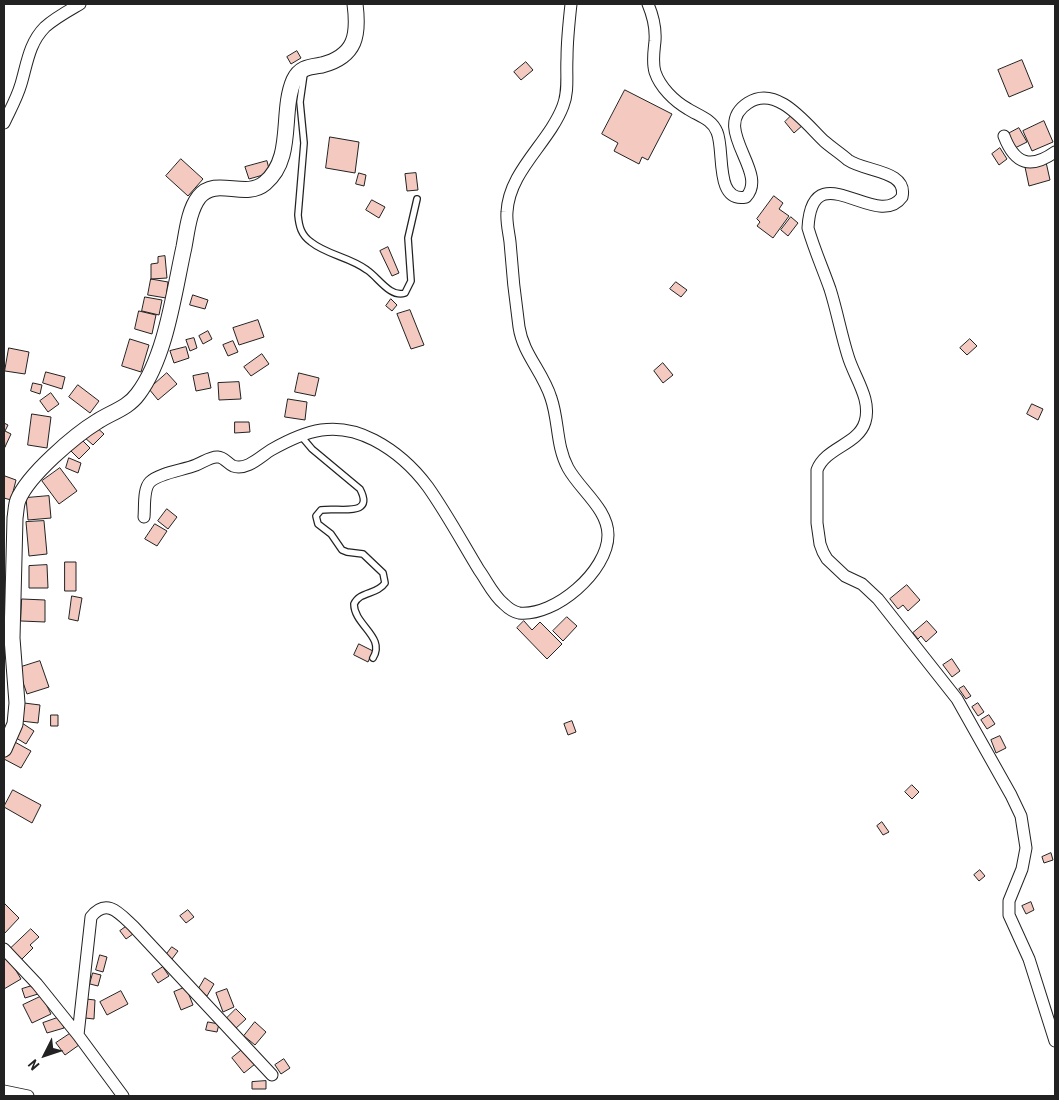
<!DOCTYPE html>
<html>
<head>
<meta charset="utf-8">
<style>
  body { margin:0 }
  #map { position:relative; width:1059px; height:1100px; overflow:hidden; background:#fff; font-family:"Roboto Condensed",sans-serif }
  canvas { display:block }
  .frame { position:absolute; inset:0; border:5px solid #222; pointer-events:none }
  .north { position:absolute; left:20px; top:1030px; width:50px; height:50px; -webkit-text-stroke:4px #fff; paint-order:stroke; rotate:229deg; font-size:14px; font-weight:700; line-height:20px; text-align:center; color:#222 }
  .north::after { content:''; display:block; margin:auto; width:18px; height:22px; background:#222; clip-path:polygon(50% 0,100% 100%,50% 72%,0 100%) }
</style>
</head>
<body>
<div id="map">
<canvas width="1059" height="1100"></canvas>
<div class="frame"></div>
<div class="north">N</div>
</div>
<script>
const context = document.querySelector('canvas').getContext('2d');
context.lineJoin = 'round';
function fill(path, color) { context.fillStyle = color; context.fill(path, 'evenodd'); }
function stroke(path, color, width, dash) { context.strokeStyle = color; context.lineWidth = width; context.lineCap = dash ? 'butt' : 'round'; context.setLineDash(dash || []); context.stroke(path); }
const building = new Path2D(`
  M297,51L301,58L291,64L287,57Z
  M1022,60L1033,87L1009,97L998,70Z
  M526,62L533,70L521,80L514,72Z
  M625,90L672,114L648,160L642,157L639,164L614,151L618,143L602,134Z
  M794,113L804,124L794,133L785,122Z
  M1044,121L1053,142L1032,151L1023,131Z
  M1019,128L1027,142L1013,149L1006,135Z
  M330,137L359,142L355,173L326,168Z
  M1000,148L1007,159L999,165L992,154Z
  M181,159L203,179L188,196L166,176Z
  M267,161L270,173L249,179L245,167Z
  M1046,162L1050,180L1029,186L1025,167Z
  M359,173L366,175L364,186L356,184Z
  M416,173L418,190L407,191L405,174Z
  M774,196L783,203L779,209L789,216L773,238L757,226L760,222L757,219Z
  M372,200L385,207L379,218L366,210Z
  M791,217L798,223L788,236L781,230Z
  M388,247L399,273L392,276L380,251Z
  M165,256L167,278L151,279V264L158,263V257Z
  M151,279L168,282L166,298L148,295Z
  M676,282L687,290L681,297L670,289Z
  M193,295L208,300L205,309L190,305Z
  M145,297L162,300L159,315L142,311Z
  M391,299L397,305L392,311L386,306Z
  M410,310L424,345L411,349L397,314Z
  M139,311L156,315L152,334L135,329Z
  M258,320L264,337L239,345L233,328Z
  M208,331L212,339L203,344L199,336Z
  M194,338L197,348L190,351L186,340Z
  M130,339L149,345L141,372L122,366Z
  M970,339L977,346L967,355L960,348Z
  M233,341L238,352L228,356L223,345Z
  M186,347L189,358L174,363L170,351Z
  M9,348L29,352L25,374L5,371Z
  M262,354L269,364L251,376L244,367Z
  M663,363L673,375L663,383L654,371Z
  M46,372L65,377L62,389L43,383Z
  M167,373L177,384L158,400L149,389Z
  M208,373L211,388L196,391L193,376Z
  M299,373L319,378L315,396L295,392Z
  M239,382L241,399L219,400L218,383Z
  M33,383L42,385L40,394L31,391Z
  M78,385L99,401L90,413L69,397Z
  M51,393L59,404L48,412L40,401Z
  M288,399L307,402L305,420L285,417Z
  M1032,404L1043,409L1038,420L1027,414Z
  M32,414L51,417L47,448L28,445Z
  M235,422H249L250,432L235,433Z
  M4,423L8,425L5,431L11,434L5,447Z
  M95,426L104,434L93,445L84,437Z
  M81,439L90,448L79,459L70,450Z
  M69,458L81,463L78,473L66,468Z
  M60,468L77,491L59,504L42,481Z
  M5,476L16,480L11,500L4,498Z
  M49,496L51,518L28,520L26,498Z
  M167,509L177,517L168,529L158,521Z
  M44,521L47,554L29,556L26,522Z
  M155,524L167,531L157,546L145,539Z
  M65,562H76V591H65Z
  M47,565L48,588H29V566Z
  M907,585L920,600L908,611L903,605L898,609L890,599Z
  M72,596L82,598L78,621L69,619Z
  M22,599L45,600V622L21,621Z
  M567,617L577,626L563,641L553,631Z
  M524,621L532,630L540,622L562,644L547,659L517,628Z
  M927,621L937,632L926,642L921,636L918,639L913,633Z
  M359,644L373,651L368,662L354,655Z
  M952,659L960,671L952,677L943,665Z
  M40,661L49,687L27,694L18,668Z
  M964,686L971,696L966,699L959,689Z
  M24,703L40,705L38,723L21,721Z
  M978,703L984,712L978,716L972,707Z
  M51,715H58V726H51Z
  M989,715L995,724L987,729L981,720Z
  M572,721L576,732L568,735L564,724Z
  M22,723L34,731L26,744L13,736Z
  M1000,736L1006,748L996,753L991,740Z
  M13,741L31,751L21,768L4,759Z
  M912,785L919,792L912,799L905,792Z
  M13,790L41,805L32,823L4,807Z
  M882,822L889,832L883,835L877,826Z
  M1051,853L1053,860L1044,863L1042,857Z
  M980,870L985,876L979,881L974,875Z
  M1031,902L1034,910L1026,914L1022,906Z
  M5,904L19,918L4,934V905Z
  M188,910L194,917L186,923L180,916Z
  M127,926L133,934L126,939L120,931Z
  M31,929L39,937L30,945L33,948L21,960L10,949Z
  M172,947L178,951L172,959L166,955Z
  M100,955L107,957L103,972L96,970Z
  M8,957L21,979L4,989V960Z
  M163,967L169,976L158,983L152,974Z
  M93,973L101,975L98,986L90,984Z
  M205,978L214,984L207,996L198,990Z
  M35,985L38,994L25,998L22,989Z
  M186,987L193,1005L181,1010L174,992Z
  M227,989L234,1007L223,1012L216,993Z
  M121,991L128,1004L107,1015L100,1002Z
  M42,996L51,1014L32,1023L23,1005Z
  M86,999L95,1000L94,1019L85,1018Z
  M236,1009L246,1019L235,1029L226,1019Z
  M60,1017L64,1028L47,1033L43,1023Z
  M208,1022L219,1024L217,1032L206,1030Z
  M255,1022L266,1032L255,1045L244,1036Z
  M71,1033L79,1045L65,1055L56,1043Z
  M243,1049L255,1064L244,1073L232,1058Z
  M284,1059L290,1068L281,1074L275,1065Z
  M266,1081V1089H252V1082Z`);
fill(building, '#f3c9c0');
stroke(building, '#222', 1);
const lane = new Path2D(`
  M304,74L300,102L304,143L298,215C299,226 301,235 311,242C327,255 350,257 367,270C378,277 390,298 405,293L411,281L408,238L417,199
  M301,436L312,449L360,489C375,518 339,507 321,510L316,516L318,524L331,534L342,550L347,552L363,554L383,573L385,583C377,595 360,591 354,604C354,625 386,637 373,658`);
const street = new Path2D(`
  M648,4C653,16 656,28 655,41C654,51 652,62 655,72C660,87 674,101 688,109C699,116 712,119 717,132C725,150 714,203 746,197C770,172 709,128 748,103C777,84 806,124 824,141C832,148 840,153 848,160C865,172 908,170 902,197C877,232 812,151 808,228C814,249 823,269 830,289C837,311 841,334 848,356C854,377 872,399 865,422C858,445 826,447 817,470V523L820,544L823,552L827,559L845,576L862,584L878,599L957,699L1011,795L1021,816L1026,848L1022,869L1009,901V915L1029,959L1055,1041
  M4,123C10,110 17,98 21,84C27,64 29,43 45,27C55,18 68,11 80,4
  M1004,136C1015,165 1031,169 1055,152
  M144,517C145,507 143,489 150,482C159,473 184,470 196,465C202,463 211,456 218,457C224,457 228,464 233,466C247,471 261,456 271,450C306,430 336,420 374,440C395,451 414,468 428,487C447,514 462,542 479,570C487,581 493,595 504,604C508,608 514,612 519,613C555,617 608,571 608,535C608,509 580,490 568,468C556,446 559,421 551,398C543,372 523,354 519,327C515,299 512,271 510,242C509,233 506,222 507,212C509,171 549,143 563,106C569,91 566,75 567,58C567,40 569,22 571,4
  M4,949L37,984L78,1035L123,1096
  M78,1035L91,917C107,897 120,914 133,926L272,1075
  M4,1091L28,1096`);
const secondary = new Path2D(`
  M4,749L15,724L17,703L12,638L15,518C16,512 16,505 18,500C28,475 75,435 98,421C112,412 128,408 138,394C166,357 174,292 184,247C187,231 189,210 199,197C216,176 245,200 265,183C295,158 280,112 294,80C300,67 310,67 322,65C356,56 359,35 355,4`);
stroke(lane, '#222', 8);
stroke(street, '#222', 13);
stroke(secondary, '#222', 17);
stroke(lane, '#fff', 5.5);
stroke(street, '#fff', 11);
stroke(secondary, '#fff', 15);
</script>
</body>
</html>
